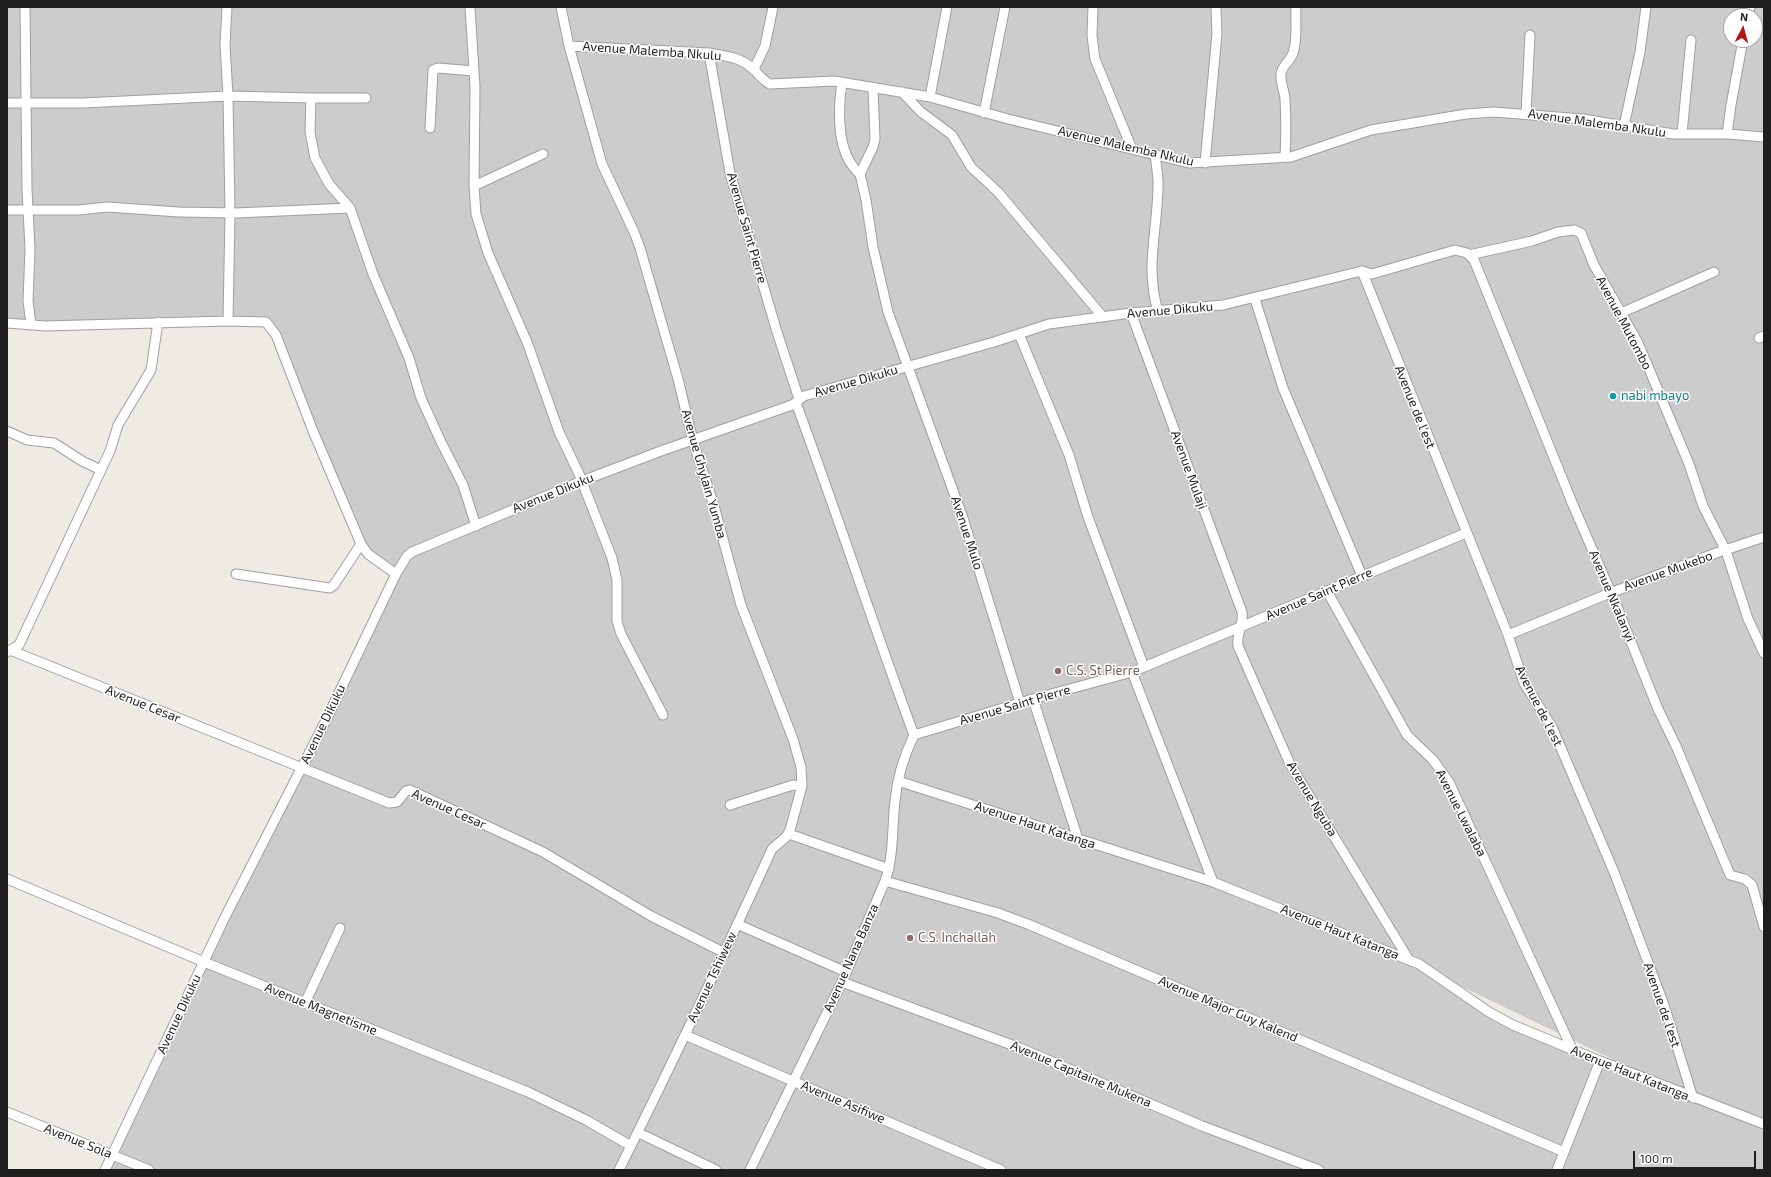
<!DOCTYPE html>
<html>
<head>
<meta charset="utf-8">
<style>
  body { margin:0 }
  #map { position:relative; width:1771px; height:1177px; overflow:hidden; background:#eeebe5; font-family:"Exo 2",sans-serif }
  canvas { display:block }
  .frame { position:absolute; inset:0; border:8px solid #1e1e1e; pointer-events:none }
  .north { position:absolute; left:1723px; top:8px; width:40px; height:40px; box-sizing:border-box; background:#fff; border:1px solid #a5a5a5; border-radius:50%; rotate:6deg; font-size:11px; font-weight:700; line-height:16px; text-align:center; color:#1e1e1e }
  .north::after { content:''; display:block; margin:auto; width:14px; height:18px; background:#b71615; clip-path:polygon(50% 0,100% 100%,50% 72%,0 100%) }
  .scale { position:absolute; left:1633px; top:1151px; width:123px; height:18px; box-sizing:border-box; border:2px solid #1e1e1e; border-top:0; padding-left:5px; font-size:12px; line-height:14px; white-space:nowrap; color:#1e1e1e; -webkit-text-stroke:3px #fff; paint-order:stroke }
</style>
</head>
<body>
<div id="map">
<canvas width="1771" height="1177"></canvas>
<div class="frame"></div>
<div class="north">N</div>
<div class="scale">100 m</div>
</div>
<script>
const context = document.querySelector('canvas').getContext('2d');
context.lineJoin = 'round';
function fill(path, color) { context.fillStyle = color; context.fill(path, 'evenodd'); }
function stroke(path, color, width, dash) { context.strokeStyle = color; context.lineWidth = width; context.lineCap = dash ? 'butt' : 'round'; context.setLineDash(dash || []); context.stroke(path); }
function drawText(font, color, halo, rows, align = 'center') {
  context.font = font + ' "Exo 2",sans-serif'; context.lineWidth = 3; context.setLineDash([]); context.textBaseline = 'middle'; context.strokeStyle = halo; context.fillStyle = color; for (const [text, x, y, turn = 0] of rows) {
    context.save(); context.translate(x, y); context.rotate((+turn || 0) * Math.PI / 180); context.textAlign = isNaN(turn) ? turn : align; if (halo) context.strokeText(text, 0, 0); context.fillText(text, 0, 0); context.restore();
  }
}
fill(new Path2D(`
  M7,7H1764V1170H106L396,574L361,544L272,328L228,321L7,325ZM1731,16H1755V40H1731ZM1419,966L1693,1098L1503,1020Z`), '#ccc');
const street = new Path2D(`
  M25,7L27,189L30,249L28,301L31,324
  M227,7L225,45L228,96L311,98L310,132L315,158L329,184L350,208L373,274L409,358L421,398L441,442L463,485L476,526
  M470,7L475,87L474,186L476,214L488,253L527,342L559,432L579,474L612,558L617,580V621L621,634L663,715
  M561,7L569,46L602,164L634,232L640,248L678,379L693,441L714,506L741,605L793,739L801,767L802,786L790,830L786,837L772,849C723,956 672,1064 619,1170
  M1093,7L1092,36L1095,59L1132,149
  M1748,16L1750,7
  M569,46L709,53C725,56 741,57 753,69C759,74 763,81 770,84L834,81L930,97L1008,119L1189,163L1291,157L1371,130L1466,114L1494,112L1583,119L1673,134H1727L1764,137
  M709,53L730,173L777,332L799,399
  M754,69L765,46L773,7
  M842,82C838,110 836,154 860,174
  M873,88L875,139L873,147L860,174L866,200L873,247L888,312L963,518L1020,703
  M902,92L921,112L952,135L971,167L998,192L1103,317
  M930,97L947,7
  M311,98H366
  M7,103H83L228,96L230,213L228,321
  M984,113L1005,7
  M1526,114L1530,35
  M1624,126L1640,52L1646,7
  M430,128L433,70L438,68L474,71
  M1682,134L1691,40
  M1727,134L1731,105L1743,40
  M1155,154C1156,166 1159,177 1158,188C1157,234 1145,266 1158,312
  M1285,157C1286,138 1286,118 1285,98C1284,90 1280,82 1281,74C1282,65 1290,62 1293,53C1298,39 1295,22 1296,7
  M1205,163L1217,34L1216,7
  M474,186L543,154
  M7,210H79L107,207L179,212L236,213L350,208
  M1469,255L1532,241L1558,232L1574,230L1581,233L1594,265L1637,341L1647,364L1689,464L1703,506L1726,551L1748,619L1764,653
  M1362,271L1508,635L1524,683L1552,727L1614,872L1664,1005L1693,1098
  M1362,271L1372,274L1455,250L1467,253L1474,260L1573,505L1615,602L1658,709L1676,746L1730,875L1745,879L1752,885L1764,927
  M1255,299L1283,388L1362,576
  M1131,313L1242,612C1244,624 1236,634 1238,646L1290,764L1409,960
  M1621,313L1714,272
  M7,323L45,326L228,321L266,322L276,335L313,431L361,544L368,554L396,574
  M1019,334L1069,455L1088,517L1144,667
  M1759,338L1764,336
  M796,403C837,513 873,625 914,735
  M7,431L27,440L54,443L82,461L101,470
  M236,574L330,588L334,585L361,544
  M1327,591L1407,735L1433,760L1449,782L1572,1049
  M1508,635L1610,593L1719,552L1764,537
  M10,650L389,803L397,802L406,791L410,790L543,852L651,916L725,953
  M7,652L19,645L110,451L118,425L151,370L158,322
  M1132,672L1213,882
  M1033,699L1078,839
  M914,735L1033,699L1132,672L1466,533
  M898,781L1213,882L1419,964L1489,1012L1513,1025L1600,1061L1764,1124
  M730,805L793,785L802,786
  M789,834L889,869
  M7,879L204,962L528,1092L586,1120L631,1146
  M885,881L998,913L1030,925L1564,1152
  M737,924L846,972
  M842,982L1020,1048L1202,1126L1319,1170
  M305,1003L340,928
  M685,1035L1001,1170
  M7,1112L149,1170
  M639,1133L716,1170
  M105,1170L224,919L325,722L396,574L407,556L412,552L582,481L661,451L792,405L804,396L994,342L1049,324L1131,313L1223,305L1362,271
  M750,1170L842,982L885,881C894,856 892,827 895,801C897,778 904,756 914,735
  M1557,1170L1600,1061`);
stroke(street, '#9f9f9f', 11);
stroke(street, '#fff', 9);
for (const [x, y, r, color] of [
  [1613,396,4,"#0f9aa8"],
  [1058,671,4,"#8d6e63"],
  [910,938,4,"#8d6e63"]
]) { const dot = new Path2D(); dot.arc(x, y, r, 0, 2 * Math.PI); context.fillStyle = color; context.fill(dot); stroke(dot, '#fff', 1.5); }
drawText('13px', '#1e1e1e', '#fff', [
  ["Avenue Malemba Nkulu",652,51,4],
  ["Avenue Malemba Nkulu",1597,123,8],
  ["Avenue Malemba Nkulu",1126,146,13],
  ["Avenue Saint Pierre",747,228,74],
  ["Avenue Dikuku",1170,310,-5],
  ["Avenue Mutombo",1624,323,62],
  ["Avenue Dikuku",856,381,-16],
  ["Avenue de l'est",1415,407,68],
  ["Avenue Mulaji",1189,470,70],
  ["Avenue Ghylain Yumba",704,474,74],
  ["Avenue Dikuku",553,493,-22],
  ["Avenue Mulo",967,533,72],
  ["Avenue Mukebo",1668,571,-20],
  ["Avenue Saint Pierre",1319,594,-23],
  ["Avenue Nkalanyi",1612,596,67],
  ["Avenue Cesar",143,704,22],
  ["Avenue Saint Pierre",1015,705,-16],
  ["Avenue de l'est",1539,706,63],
  ["Avenue Dikuku",323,724,-64],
  ["Avenue Nguba",1312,799,59],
  ["Avenue Cesar",449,809,24],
  ["Avenue Lwalaba",1461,813,63],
  ["Avenue Haut Katanga",1035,825,18],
  ["Avenue Haut Katanga",1340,932,22],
  ["Avenue Nana Banza",851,958,-66],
  ["Avenue Tshiwew",712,977,-65],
  ["Avenue de l'est",1662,1005,71],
  ["Avenue Magnetisme",321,1009,22],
  ["Avenue Major Guy Kalend",1228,1009,23],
  ["Avenue Dikuku",179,1014,-65],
  ["Avenue Haut Katanga",1630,1073,22],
  ["Avenue Capitaine Mukena",1081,1074,23],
  ["Avenue Asifiwe",843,1102,23],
  ["Avenue Sola",78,1141,22]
]);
drawText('13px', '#0d838f', '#fff', [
  ["nabi mbayo",1621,396]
], 'left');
drawText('13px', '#785e54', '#fff', [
  ["C.S. St Pierre",1066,671],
  ["C.S. Inchallah",918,938]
], 'left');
</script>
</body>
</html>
